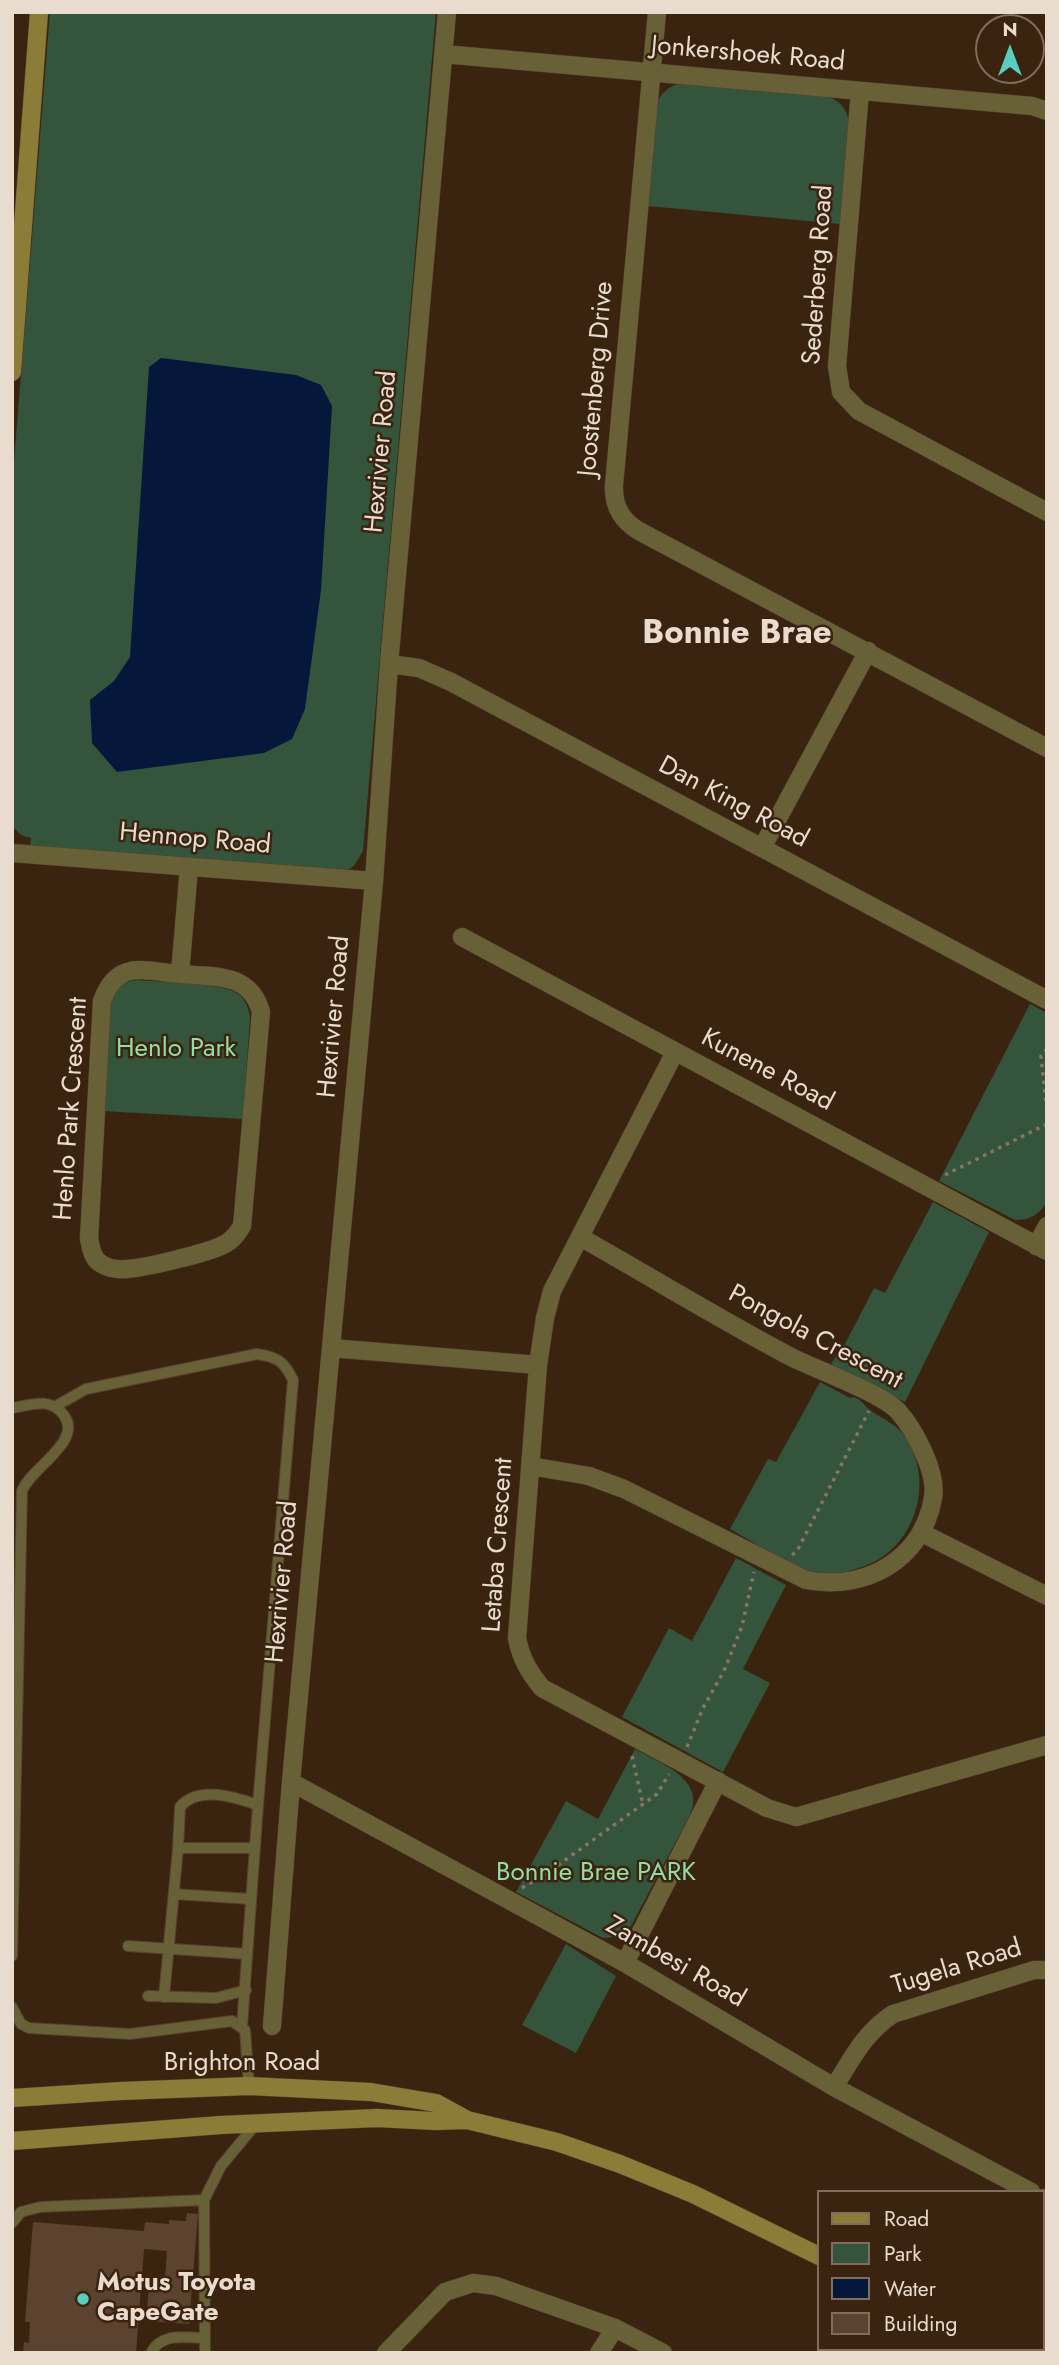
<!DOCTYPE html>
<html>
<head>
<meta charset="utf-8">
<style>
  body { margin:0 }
  #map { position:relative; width:1059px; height:2365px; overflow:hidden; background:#3a2410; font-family:Jost,sans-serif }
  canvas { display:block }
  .frame { position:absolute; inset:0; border:14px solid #eadbcf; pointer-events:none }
  .legend { position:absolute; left:817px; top:2190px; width:228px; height:161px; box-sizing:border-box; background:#3a2410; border:2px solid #806d5c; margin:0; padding:9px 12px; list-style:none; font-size:21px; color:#eadbcf }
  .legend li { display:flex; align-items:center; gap:14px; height:35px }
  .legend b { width:35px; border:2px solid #806d5c }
  .north { position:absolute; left:975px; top:14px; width:70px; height:70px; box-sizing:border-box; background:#3a2410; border:2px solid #806d5c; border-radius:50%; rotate:0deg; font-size:19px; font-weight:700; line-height:28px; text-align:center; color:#eadbcf }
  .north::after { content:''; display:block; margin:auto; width:24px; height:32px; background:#59cebf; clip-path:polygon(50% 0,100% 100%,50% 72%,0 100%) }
</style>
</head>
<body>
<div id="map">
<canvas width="1059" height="2365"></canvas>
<div class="frame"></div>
<ul class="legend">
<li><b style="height:9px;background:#8b7d38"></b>Road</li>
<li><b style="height:19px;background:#34543c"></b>Park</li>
<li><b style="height:19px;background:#05173b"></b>Water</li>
<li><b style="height:19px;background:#5c432f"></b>Building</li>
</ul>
<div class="north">N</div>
</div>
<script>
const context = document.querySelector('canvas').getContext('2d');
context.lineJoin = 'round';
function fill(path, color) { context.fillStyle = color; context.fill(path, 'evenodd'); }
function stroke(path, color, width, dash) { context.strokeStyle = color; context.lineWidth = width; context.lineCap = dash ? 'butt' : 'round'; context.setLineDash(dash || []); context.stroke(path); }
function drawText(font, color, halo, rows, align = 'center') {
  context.font = font + ' Jost,sans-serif'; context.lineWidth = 5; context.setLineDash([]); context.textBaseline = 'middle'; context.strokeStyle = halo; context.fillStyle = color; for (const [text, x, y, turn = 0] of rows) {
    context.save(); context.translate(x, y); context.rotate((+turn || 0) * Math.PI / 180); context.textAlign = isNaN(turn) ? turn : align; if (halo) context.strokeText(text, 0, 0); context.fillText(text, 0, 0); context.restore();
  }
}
fill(new Path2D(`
  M50,12H436L363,851L354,866L344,872L30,846L31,838L21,835L12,826V486Z
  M683,83L825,96C839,99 847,108 849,123L840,224L648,206L657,103C662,91 671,85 683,83Z
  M137,980C158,982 216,983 233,991C244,996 249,1007 250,1018L243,1119L102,1111L110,998L123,983Z
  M1030,1004L1047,1013V1201C1040,1215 1029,1220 1015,1220L939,1181Z
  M933,1202L989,1232L905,1402L831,1364L846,1342L874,1288L885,1293Z
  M820,1382L850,1398L854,1397C863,1401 864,1405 870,1410C884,1420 897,1424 907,1439C935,1485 914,1550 862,1567C849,1571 835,1576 821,1574C795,1570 754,1542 730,1529L768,1459L776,1462Z
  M736,1558L786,1585L743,1669L770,1683L723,1772L622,1717L669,1628L692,1641Z
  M635,1749C661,1764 708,1779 689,1817L631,1926L616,1937L603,1938L516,1892L566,1801L598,1819Z
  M566,1944L616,1976L576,2053L522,2025Z`), '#34543c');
fill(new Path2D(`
  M161,358L296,375L321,385L332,406L321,590L305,709L292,739L264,753L117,772L92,743L90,700L114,681L130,657L149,367Z`), '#05173b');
fill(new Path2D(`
  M187,2213L198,2214L189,2324L146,2321L150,2276L165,2278L167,2251L144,2249L136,2353H23L24,2342L29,2343L30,2322H25L33,2222L144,2231L145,2222L169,2224V2220L186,2221Z`), '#5c432f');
const service = new Path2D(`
  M56,1406L86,1389L257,1354C277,1357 284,1361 293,1380L258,1805L242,2026
  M12,1408C32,1405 49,1397 63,1414C85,1441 30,1468 22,1491L12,1956
  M178,1848L180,1807C198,1785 235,1797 258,1805
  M174,1894L251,1899
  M128,1946L247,1954
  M148,1996L216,1998L246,1990
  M164,1997L178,1848H255
  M12,2007L21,2024L29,2028L130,2034L232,2021L245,2030L249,2086
  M12,2223L21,2212L40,2207L204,2200
  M151,2353C161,2332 185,2338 205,2338
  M205,2353L204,2200L221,2166L256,2124
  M964,2353L966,2349`);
const minor = new Path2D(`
  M657,12L614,485C613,506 621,520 639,531L1047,748
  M443,54L1032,106L1047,111
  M860,91L837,366L841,392L859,411L1047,512
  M389,664L419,668L451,682L1047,1000
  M762,848L868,651
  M12,853L374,881
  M462,937L1047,1251
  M180,974C214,977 250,972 261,1012L242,1226C237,1234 232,1241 223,1245C208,1253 144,1268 127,1269C118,1270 107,1268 100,1263C92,1258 91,1247 89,1239L102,1001C117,959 144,971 180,974L189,867
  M675,1052L552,1291L545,1318L538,1365L517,1638C521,1659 529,1672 542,1688L767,1808L796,1817L1047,1745
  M1036,1246L1047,1226
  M331,1348L538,1365
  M530,1466L589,1476L624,1489L806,1580C866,1591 922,1560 933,1498C938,1473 914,1429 898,1411C881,1393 818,1370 793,1358C721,1320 651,1277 580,1237
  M922,1533L1047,1596
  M291,1782L625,1963L834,2087L1031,2192
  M625,1963L718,1781
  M272,2026L291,1782L374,881L389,664L447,12
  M834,2087C852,2059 864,2033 893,2014L1034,1970H1047
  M1043,2198L1047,2200
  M386,2353L445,2292L473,2283L496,2286L615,2328L663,2353
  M599,2353L615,2328`);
const secondary = new Path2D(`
  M12,372L39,12
  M12,2098L121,2091L249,2086L371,2092L436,2103L467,2120L557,2142L620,2164L693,2194L819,2256
  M12,2141L221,2125L377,2118L435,2121L467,2120
  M993,2349L999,2353`);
stroke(service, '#56412f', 12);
stroke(minor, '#56412f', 19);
stroke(secondary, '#56412f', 19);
stroke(new Path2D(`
  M1047,1049L1041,1056L1047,1112
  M1047,1115V1128
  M945,1175L1047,1124
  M792,1555L797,1551L869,1411
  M687,1747L703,1708L724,1671L742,1626L754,1572
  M632,1756L643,1805
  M522,1888L547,1873L657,1794L669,1774`), '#877463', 3.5, [3.5, 5]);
stroke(service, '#686036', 10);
stroke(minor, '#686036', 18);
stroke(secondary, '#8b7d38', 18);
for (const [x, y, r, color] of [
  [83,2299,7,"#59cebf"]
]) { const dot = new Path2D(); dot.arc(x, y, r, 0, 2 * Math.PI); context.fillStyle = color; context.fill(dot); stroke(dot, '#3a2410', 2.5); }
drawText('26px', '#eadbcf', '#3a2410', [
  ["Jonkershoek Road",748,55,5],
  ["Sederberg Road",819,275,-86],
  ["Joostenberg Drive",597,379,-85],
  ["Hexrivier Road",382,452,-85],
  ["Dan King Road",733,803,28],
  ["Hennop Road",195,840,5],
  ["Hexrivier Road",335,1017,-85],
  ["Kunene Road",767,1071,28],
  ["Henlo Park Crescent",72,1109,-86],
  ["Pongola Crescent",815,1338,28],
  ["Letaba Crescent",499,1545,-86],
  ["Hexrivier Road",283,1582,-85],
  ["Zambesi Road",675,1963,30],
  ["Tugela Road",957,1968,-17],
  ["Brighton Road",242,2064]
]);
drawText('26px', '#94dca6', '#3a2410', [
  ["Henlo Park",176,1050],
  ["Bonnie Brae PARK",596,1874]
]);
drawText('bold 26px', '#eadbcf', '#3a2410', [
  ["Motus Toyota",97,2284],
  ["CapeGate",97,2314]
], 'left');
drawText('bold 33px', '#eadbcf', '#3a2410', [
  ["Bonnie Brae",737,635]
]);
</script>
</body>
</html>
